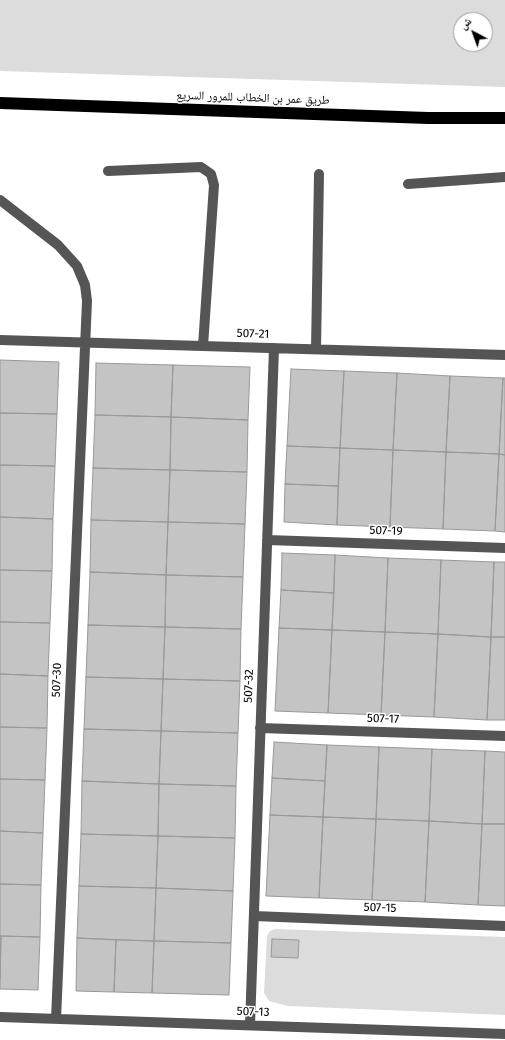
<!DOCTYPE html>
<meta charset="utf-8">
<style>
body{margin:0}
#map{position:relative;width:505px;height:1040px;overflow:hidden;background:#fff;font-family:"Fira Sans","Noto Naskh Arabic",sans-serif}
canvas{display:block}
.north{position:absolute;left:453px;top:12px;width:40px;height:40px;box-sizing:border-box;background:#fff;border:1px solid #999;border-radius:50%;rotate:319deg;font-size:11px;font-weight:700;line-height:16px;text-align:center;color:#000}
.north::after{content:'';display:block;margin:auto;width:14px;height:18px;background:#000;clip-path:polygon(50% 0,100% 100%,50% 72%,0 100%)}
</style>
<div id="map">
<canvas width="505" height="1040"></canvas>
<div class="north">ش</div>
</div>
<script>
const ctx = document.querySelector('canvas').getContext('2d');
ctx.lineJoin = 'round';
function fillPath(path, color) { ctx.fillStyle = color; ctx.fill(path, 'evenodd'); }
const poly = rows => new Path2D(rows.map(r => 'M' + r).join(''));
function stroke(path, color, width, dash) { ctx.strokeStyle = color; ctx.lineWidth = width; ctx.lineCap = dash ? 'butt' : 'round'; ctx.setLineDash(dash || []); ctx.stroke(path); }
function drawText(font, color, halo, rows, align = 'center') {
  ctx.font = font + ' "Fira Sans","Noto Naskh Arabic",sans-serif'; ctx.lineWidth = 3; ctx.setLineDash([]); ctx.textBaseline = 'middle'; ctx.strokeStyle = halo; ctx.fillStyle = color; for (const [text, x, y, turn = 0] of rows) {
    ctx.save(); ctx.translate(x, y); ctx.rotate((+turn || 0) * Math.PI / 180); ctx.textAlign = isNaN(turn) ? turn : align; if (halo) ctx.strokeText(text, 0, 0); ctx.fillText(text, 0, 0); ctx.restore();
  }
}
fillPath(poly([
 [0,0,505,0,505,87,0,71],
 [461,20,485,20,485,44,461,44],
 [275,929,505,937,505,1015,288,1006,269,1001,264,993,267,936,270,931]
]), '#dcdcdc');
const building = poly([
 [0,360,59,362,57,414,0,413,0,360],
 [96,363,173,365,171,417,95,415,96,363],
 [173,365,250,367,248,420,171,417,173,365],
 [291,369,344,371,340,448,287,446,291,369],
 [344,371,397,373,393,450,340,448,344,371],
 [397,373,450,376,446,452,393,450,397,373],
 [450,376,503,378,499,454,446,452,450,376],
 [503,378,505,378,505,455,499,454,503,378],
 [0,413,57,414,55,466,0,465,0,413],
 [95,415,171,417,170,470,93,468,95,415],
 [171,417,248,420,247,472,170,470,171,417],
 [287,446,340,448,338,486,285,484,287,446],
 [340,448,393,450,390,527,337,525,340,448],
 [393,450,446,452,443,529,390,527,393,450],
 [446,452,499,454,495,531,443,529,446,452],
 [499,454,505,455,505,532,495,531,499,454],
 [0,465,55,466,53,519,0,517,0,465],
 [93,468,170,470,168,522,91,520,93,468],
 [170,470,247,472,245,524,168,522,170,470],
 [285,484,338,486,337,525,284,522,285,484],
 [0,517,53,519,52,571,0,570,0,517],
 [91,520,168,522,166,575,90,572,91,520],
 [168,522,245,524,243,577,166,575,168,522],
 [282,553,335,555,334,593,281,590,282,553],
 [335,555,388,558,385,632,332,630,335,555],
 [388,558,441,560,438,634,385,632,388,558],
 [441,560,494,562,491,637,438,634,441,560],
 [494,562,505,562,505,637,491,637,494,562],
 [0,570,52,571,50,623,0,622,0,570],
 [90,572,166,575,165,627,88,625,90,572],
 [166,575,243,577,241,629,165,627,166,575],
 [281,590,334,593,332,630,279,628,281,590],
 [0,622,50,623,48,676,0,674,0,622],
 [88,625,165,627,163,679,86,677,88,625],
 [165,627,241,629,240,681,163,679,165,627],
 [279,628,332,630,328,713,275,711,279,628],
 [332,630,385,632,381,715,328,713,332,630],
 [385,632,438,634,434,717,381,715,385,632],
 [438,634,491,637,487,720,434,717,438,634],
 [491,637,505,637,505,720,487,720,491,637],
 [0,674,48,676,47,728,0,727,0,674],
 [86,677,163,679,161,731,84,729,86,677],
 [163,679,240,681,238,733,161,731,163,679],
 [0,727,47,728,45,780,0,779,0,727],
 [84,729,161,731,159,784,82,781,84,729],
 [161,731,238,733,236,786,159,784,161,731],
 [274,742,327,745,325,781,272,778,274,742],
 [327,745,379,747,376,819,323,817,327,745],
 [379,747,432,749,429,821,376,819,379,747],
 [432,749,485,751,482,824,429,821,432,749],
 [485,751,505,752,505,824,482,824,485,751],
 [272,778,325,781,323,817,270,815,272,778],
 [0,779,45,780,43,833,0,831,0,779],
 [82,781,159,784,158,836,81,834,82,781],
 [159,784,236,786,235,838,158,836,159,784],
 [270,815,323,817,319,898,266,896,270,815],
 [323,817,376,819,372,900,319,898,323,817],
 [376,819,429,821,425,902,372,900,376,819],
 [429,821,482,824,478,905,425,902,429,821],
 [482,824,505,824,505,906,478,905,482,824],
 [0,831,43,833,41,885,0,884,0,831],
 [81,834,158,836,156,888,79,886,81,834],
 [158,836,235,838,233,891,156,888,158,836],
 [0,884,41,885,40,937,0,936,0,884],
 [79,886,156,888,154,941,77,938,79,886],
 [156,888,233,891,231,943,154,941,156,888],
 [0,936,1,936,0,978,0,936],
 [1,936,40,937,38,990,0,989,1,936],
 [77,938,116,940,114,992,76,991,77,938],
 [272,939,299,940,298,958,271,957,272,939],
 [116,940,154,941,152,993,114,992,116,940],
 [154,941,231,943,229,995,152,993,154,941]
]);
fillPath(building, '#c4c4c4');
stroke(building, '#999', 1);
stroke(poly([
 [108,171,201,167,211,174,214,185,203,346],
 [408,184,505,177],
 [0,200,58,245,77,266,85,285,87,301,56,1019],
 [0,340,505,355],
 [316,349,319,174],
 [267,540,505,548],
 [260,728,505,736],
 [254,916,505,926],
 [0,1017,505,1034],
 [250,1025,274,348]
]), '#555', 10);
stroke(poly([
 [0,103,428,118,505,118]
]), '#000', 12);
drawText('12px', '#000', '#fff', [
 ["طريق عمر بن الخطاب للمرور السريع",253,98,2],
 ["507-21",253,334,2],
 ["507-19",386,531,2],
 ["507-30",57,680,-88],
 ["507-32",249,686,-88],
 ["507-17",383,719,2],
 ["507-15",380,908,2],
 ["507-13",253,1012,2]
]);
</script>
